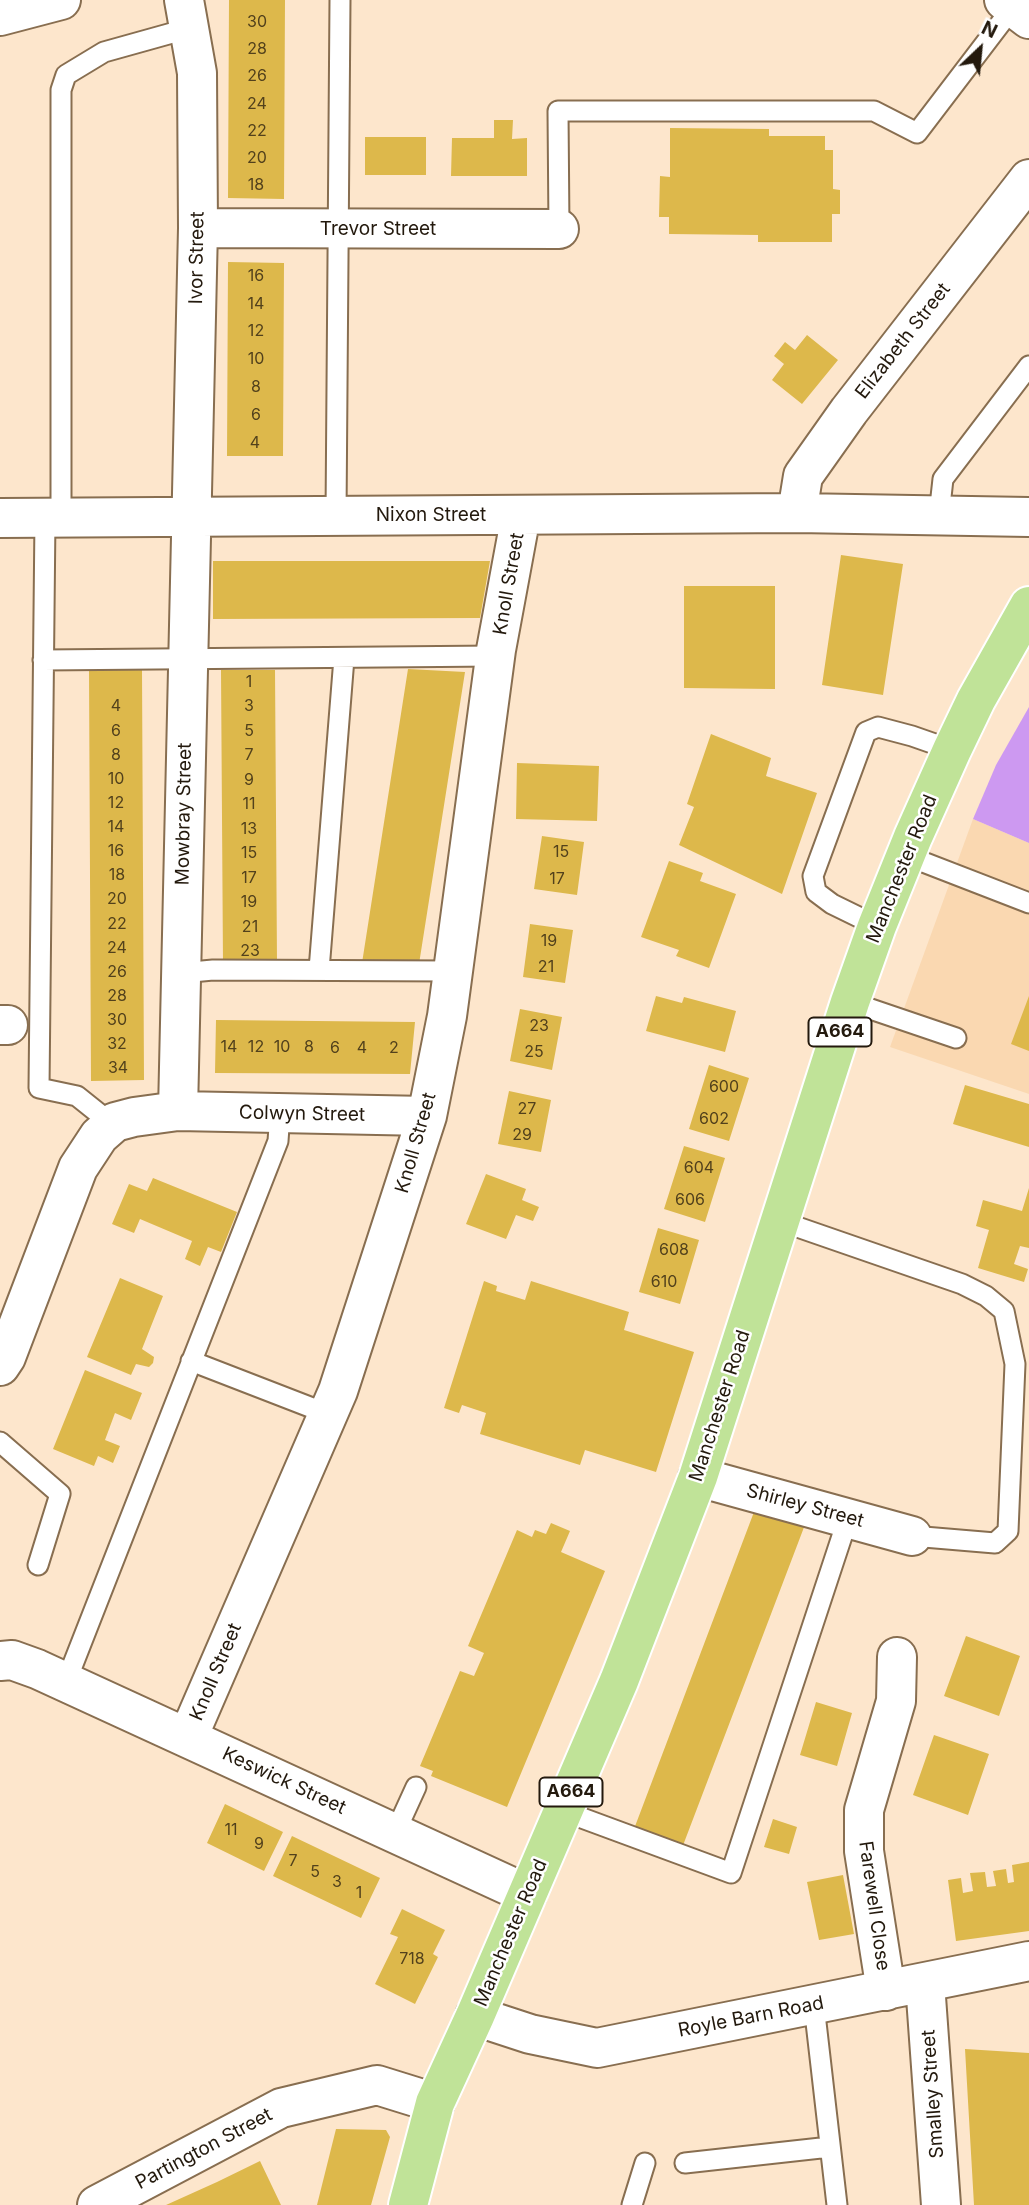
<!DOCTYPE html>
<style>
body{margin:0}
#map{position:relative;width:1029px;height:2205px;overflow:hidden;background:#fde6cc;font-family:Inter,sans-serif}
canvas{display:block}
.north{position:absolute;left:945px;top:14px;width:70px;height:70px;-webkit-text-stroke:5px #fff;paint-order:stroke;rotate:26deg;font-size:19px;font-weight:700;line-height:28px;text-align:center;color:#23190d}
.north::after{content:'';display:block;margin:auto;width:24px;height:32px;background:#23190d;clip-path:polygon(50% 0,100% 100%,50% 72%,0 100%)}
</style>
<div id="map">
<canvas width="1029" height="2205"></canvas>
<div class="north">N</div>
</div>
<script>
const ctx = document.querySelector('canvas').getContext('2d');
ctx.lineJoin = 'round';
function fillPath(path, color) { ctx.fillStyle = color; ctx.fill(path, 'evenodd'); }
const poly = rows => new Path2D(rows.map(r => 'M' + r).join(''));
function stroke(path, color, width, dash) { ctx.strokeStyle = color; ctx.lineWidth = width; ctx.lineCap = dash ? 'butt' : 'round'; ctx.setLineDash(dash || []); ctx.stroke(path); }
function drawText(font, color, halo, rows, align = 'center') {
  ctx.font = font + ' Inter,sans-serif'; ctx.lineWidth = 5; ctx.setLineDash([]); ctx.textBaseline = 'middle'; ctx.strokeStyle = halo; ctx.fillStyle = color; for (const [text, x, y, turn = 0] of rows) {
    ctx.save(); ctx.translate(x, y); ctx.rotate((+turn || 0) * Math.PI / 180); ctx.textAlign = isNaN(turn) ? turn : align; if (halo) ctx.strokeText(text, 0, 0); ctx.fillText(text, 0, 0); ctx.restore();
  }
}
fillPath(poly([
 [973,819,1029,843,1029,1094,890,1047]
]), '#fad8b1');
fillPath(poly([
 [1029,707,1029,843,973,819,996,765]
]), '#cd99f1');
fillPath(poly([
 [229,0,285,0,284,199,228,198],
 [494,120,513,120,512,139,527,138,527,176,451,176,452,138,494,138],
 [670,128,769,129,769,136,825,136,825,150,833,150,833,189,840,190,840,214,832,214,832,242,758,242,758,235,669,234,669,217,659,217,660,176,670,177],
 [365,137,426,137,426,175,365,175],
 [228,262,284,263,283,456,227,456],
 [807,335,838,360,802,404,772,380,784,364,774,356,785,342,795,350],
 [841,555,903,564,883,695,822,685],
 [213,561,490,561,480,618,213,619],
 [684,586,775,586,775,689,684,688],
 [408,669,465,672,419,964,362,963],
 [89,670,142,670,144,1080,91,1081],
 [221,670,275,670,277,963,223,964],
 [711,734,771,758,766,776,817,793,782,894,679,845,694,807,687,804],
 [517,763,599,766,597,821,516,819],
 [542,836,584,842,577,895,534,889],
 [669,861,703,873,700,881,736,894,709,968,676,956,679,950,641,937],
 [530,924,573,930,565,983,523,977],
 [656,996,682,1003,684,997,736,1011,725,1052,646,1031],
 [1029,996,1029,1051,1011,1044],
 [520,1009,562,1017,552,1070,510,1061],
 [216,1020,415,1022,410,1074,215,1073],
 [709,1065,749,1078,729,1141,689,1129],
 [965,1085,1029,1104,1029,1147,953,1124],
 [509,1091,551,1100,541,1152,498,1144],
 [684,1146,725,1158,705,1222,664,1209],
 [486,1174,526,1189,522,1200,539,1207,533,1221,516,1215,506,1239,466,1224],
 [153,1178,237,1212,221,1252,208,1247,200,1266,185,1259,192,1241,140,1219,134,1233,112,1224,129,1184,147,1191],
 [1029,1188,1029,1248,1020,1246,1014,1264,1028,1269,1024,1282,978,1268,989,1230,976,1226,983,1200,1022,1211],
 [658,1228,699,1240,680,1304,639,1292],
 [120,1278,163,1296,142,1349,154,1357,153,1363,149,1367,136,1364,131,1375,87,1357],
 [484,1281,497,1286,496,1291,525,1300,531,1281,629,1312,624,1330,694,1352,656,1472,585,1450,580,1465,480,1434,486,1413,462,1405,459,1413,444,1408],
 [85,1370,142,1393,131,1420,115,1413,105,1440,120,1446,113,1463,98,1456,94,1466,53,1449],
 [757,1504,806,1522,682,1848,634,1829],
 [551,1523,570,1531,561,1552,605,1571,507,1807,431,1776,433,1771,420,1766,460,1671,474,1676,484,1653,468,1646,517,1530,532,1537,535,1530,546,1534],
 [966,1636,1020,1656,999,1716,944,1696],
 [816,1702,852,1713,837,1766,800,1755],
 [934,1735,989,1754,968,1815,913,1795],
 [225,1804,283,1832,264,1871,207,1843],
 [773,1819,797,1827,789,1854,764,1847],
 [292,1836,380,1878,361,1918,273,1876],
 [1029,1862,1029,1931,956,1941,948,1880,961,1878,963,1893,973,1891,970,1873,985,1872,987,1887,996,1886,993,1871,1006,1869,1008,1883,1014,1882,1012,1865],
 [843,1875,854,1934,819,1940,807,1882],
 [402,1909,445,1930,433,1954,438,1957,415,2004,375,1984,398,1937,390,1934],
 [965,2049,1029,2053,1029,2205,974,2205],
 [336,2129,386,2130,390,2137,371,2205,317,2205],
 [260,2161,281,2205,166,2205,217,2182]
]), '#ddb84b');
const service = poly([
 [559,229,558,111,874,111,917,133,1013,7],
 [939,515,943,479,1029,366],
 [336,516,340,0],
 [45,518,39,1088,77,1096,112,1124],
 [61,518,61,90,66,75,104,52,190,28],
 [43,660,496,656],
 [905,855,1029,903],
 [877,926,832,904,816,892,813,876,866,732,878,727,912,736,952,750],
 [319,970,344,658],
 [181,973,213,970,453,971],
 [850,1002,956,1038],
 [780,1221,962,1284,986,1296,1004,1311,1015,1364,1008,1531,995,1543,912,1536],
 [191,1361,328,1414],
 [0,1442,60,1494,38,1565],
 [66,1682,278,1141,280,1113],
 [563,1811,731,1873,848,1518],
 [395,1833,416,1787],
 [814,2005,837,2205],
 [685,2163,830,2147],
 [632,2205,645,2163]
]);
const minor = poly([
 [1004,0,1029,19],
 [0,16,61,0],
 [198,228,559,229],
 [797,513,803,476,849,411,1029,179],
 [0,518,797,513,1029,517],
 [0,1025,8,1025],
 [178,1111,198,228,197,73,184,0],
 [0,1366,6,1357,78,1168,99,1136,115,1122,134,1117,178,1111,427,1116],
 [698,1477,912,1536],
 [0,1661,12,1660,37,1669,527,1894],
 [188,1737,338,1391,427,1116,447,1016,496,650,521,515],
 [925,1983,941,2205],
 [886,1991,864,1851,864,1810,896,1701,897,1657],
 [475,2016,530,2034,597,2048,1029,1961],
 [97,2205,281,2108,377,2085,435,2103]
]);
const primary = poly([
 [408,2205,435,2103,475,2016,619,1681,698,1477,850,1002,877,926,913,837,952,750,976,700,1029,606]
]);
stroke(service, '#886e50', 23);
stroke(minor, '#886e50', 42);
stroke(primary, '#fff', 42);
stroke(service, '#fff', 19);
stroke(minor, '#fff', 38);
stroke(primary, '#c0e398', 38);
drawText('16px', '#52411c', null, [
 ["30",257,22],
 ["28",257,49],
 ["26",257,76],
 ["24",257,104],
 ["22",257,131],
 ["20",257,158],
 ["18",256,185],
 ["16",256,276],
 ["14",256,304],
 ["12",256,331],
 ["10",256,359],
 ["8",256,387],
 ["6",256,415],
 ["4",255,443],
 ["1",249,682],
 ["4",116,706],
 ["3",249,706],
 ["6",116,731],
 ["5",249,731],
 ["8",116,755],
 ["7",249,755],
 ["10",116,779],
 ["9",249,780],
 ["12",116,803],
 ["11",249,804],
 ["14",116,827],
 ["13",249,829],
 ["16",116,851],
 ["15",561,852],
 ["15",249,853],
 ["18",117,875],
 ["17",249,878],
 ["17",557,879],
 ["20",117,899],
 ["19",249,902],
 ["22",117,924],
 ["21",250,927],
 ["19",549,941],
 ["24",117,948],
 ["23",250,951],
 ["21",546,967],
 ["26",117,972],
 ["28",117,996],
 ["30",117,1020],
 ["23",539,1026],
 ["32",117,1044],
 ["14",229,1047],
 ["12",256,1047],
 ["10",282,1047],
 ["8",309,1047],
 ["6",335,1048],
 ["4",362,1048],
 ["2",394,1048],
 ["25",534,1052],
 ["34",118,1068],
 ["600",724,1087],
 ["27",527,1109],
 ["602",714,1119],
 ["29",522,1135],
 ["604",699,1168],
 ["606",690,1200],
 ["608",674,1250],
 ["610",664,1282],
 ["11",231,1830],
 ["9",259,1844],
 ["7",293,1861],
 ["5",315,1872],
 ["3",337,1882],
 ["1",359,1893],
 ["718",412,1959]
]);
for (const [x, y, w] of [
 [840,1032,63],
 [571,1792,63]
]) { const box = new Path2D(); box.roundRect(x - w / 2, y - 14.5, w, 29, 5); ctx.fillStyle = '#fff'; ctx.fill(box); stroke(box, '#23190d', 2); }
drawText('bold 18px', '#23190d', null, [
 ["A664",840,1032],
 ["A664",571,1792]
]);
drawText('19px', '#23190d', '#fff', [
 ["Trevor Street",378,229],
 ["Ivor Street",197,258,-89],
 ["Elizabeth Street",903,341,-52],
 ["Nixon Street",431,515],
 ["Knoll Street",509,584,-80],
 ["Mowbray Street",184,814,-89],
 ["Manchester Road",902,869,-68],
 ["Colwyn Street",302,1114,1],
 ["Knoll Street",416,1143,-74],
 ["Manchester Road",720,1406,-72],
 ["Shirley Street",805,1506,15],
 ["Knoll Street",216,1672,-67],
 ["Keswick Street",284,1781,25],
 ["Farewell Close",874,1906,82],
 ["Manchester Road",511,1933,-67],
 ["Royle Barn Road",751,2017,-11],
 ["Smalley Street",933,2094,-94],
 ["Partington Street",204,2149,-28]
]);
</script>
